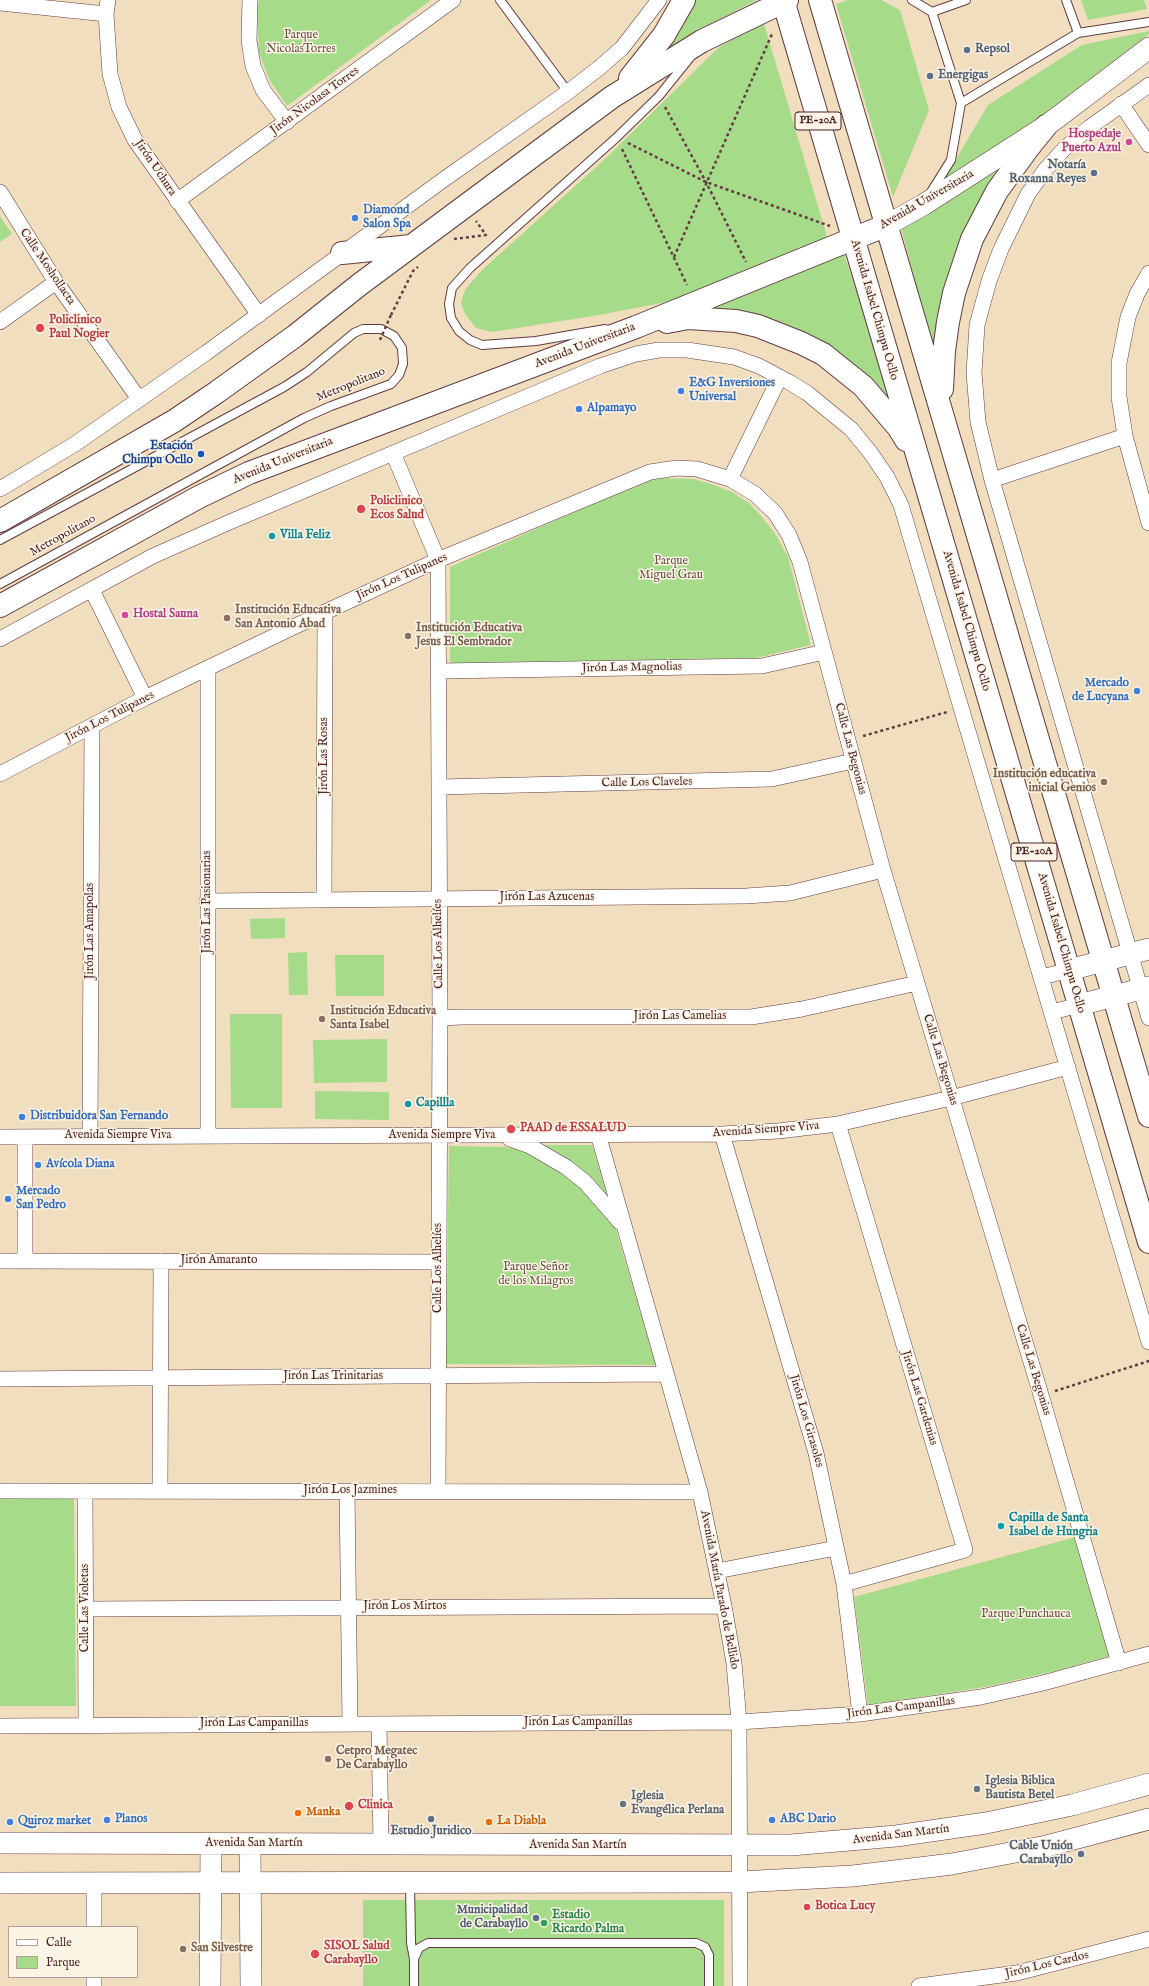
<!DOCTYPE html>
<meta charset="utf-8">
<style>
body{margin:0}
#map{position:relative;width:1149px;height:1986px;overflow:hidden;background:#f1debe;font-family:"IM FELL English",serif}
canvas{display:block}
.legend{position:absolute;left:8px;top:1926px;width:130px;height:52px;box-sizing:border-box;background:#fcf5e5;border:1px solid #b59f9b;margin:0;padding:5px 7px;list-style:none;font-size:12px;color:#4a1f2b}
.legend li{display:flex;align-items:center;gap:8px;height:20px}
.legend b{width:20px;border:1px solid #b59f9b}
</style>
<div id="map">
<canvas width="1149" height="1986"></canvas>
<ul class="legend">
<li><b style="height:5px;background:#fff"></b>Calle</li>
<li><b style="height:11px;background:#a6db8a"></b>Parque</li>
</ul>
</div>
<script>
const ctx = document.querySelector('canvas').getContext('2d');
ctx.lineJoin = 'round';
function fillPath(path, color) { ctx.fillStyle = color; ctx.fill(path, 'evenodd'); }
const poly = rows => new Path2D(rows.map(r => 'M' + r).join(''));
function stroke(path, color, width, dash) { ctx.strokeStyle = color; ctx.lineWidth = width; ctx.lineCap = dash ? 'butt' : 'round'; ctx.setLineDash(dash || []); ctx.stroke(path); }
function drawText(font, color, halo, rows, align = 'center') {
  ctx.font = font + ' "IM FELL English",serif'; ctx.lineWidth = 3; ctx.setLineDash([]); ctx.textBaseline = 'middle'; ctx.strokeStyle = halo; ctx.fillStyle = color; for (const [text, x, y, turn = 0] of rows) {
    ctx.save(); ctx.translate(x, y); ctx.rotate((+turn || 0) * Math.PI / 180); ctx.textAlign = isNaN(turn) ? turn : align; if (halo) ctx.strokeText(text, 0, 0); ctx.fillText(text, 0, 0); ctx.restore();
  }
}
fillPath(poly([
 [259,0,431,0,287,106,269,79,259,53,257,12],
 [693,0,757,0,710,24,653,57],
 [848,0,881,0,900,10,929,110,893,197,836,4],
 [1081,0,1144,0,1147,9,1088,20],
 [763,20,828,240,677,300,599,315,492,332,476,328,465,314,461,303,465,290,481,271,605,159,718,48],
 [1149,31,1149,34,1037,119,945,178,988,105,1082,45],
 [1008,160,937,367,901,227],
 [0,216,12,234,0,242],
 [844,254,899,416,877,389,702,309],
 [661,478,694,479,714,485,732,492,749,503,761,516,774,532,788,557,811,645,756,658,450,664,450,567,644,481],
 [285,918,285,938,251,939,250,919],
 [307,952,308,995,289,995,288,953],
 [384,955,384,996,336,996,335,955],
 [230,1014,282,1014,282,1108,231,1108],
 [387,1039,387,1082,314,1083,313,1040],
 [315,1091,389,1092,389,1120,315,1119],
 [541,1145,592,1145,609,1200],
 [449,1146,505,1147,521,1150,534,1155,573,1180,614,1223,656,1365,446,1364],
 [0,1495,74,1495,76,1706,0,1706],
 [1076,1537,1109,1656,1060,1670,985,1687,868,1705,854,1597],
 [363,1900,724,1900,724,1986,363,1986]
]), '#a6db8a');
const lane = poly([
 [500,0,568,92],
 [912,0,932,12,961,103,951,160,931,192],
 [1066,0,1078,33],
 [932,12,966,0],
 [961,103,1078,33,1149,22],
 [605,329,536,341,482,345,470,340,459,331,451,318,449,304,452,288,470,268,616,138,659,96,692,55],
 [0,540,284,387,307,372,354,333,363,329,381,329,394,336,402,348,403,364,399,375,391,384,331,406,304,418,0,584],
 [410,1883,411,1943,414,1959,414,1986],
 [414,1959,419,1948,428,1943,696,1943,705,1947,709,1955,709,1986]
]);
const street = poly([
 [108,0,106,14,110,74,119,107,135,140,259,315],
 [250,0,249,41,253,66,263,90,287,122],
 [0,3,106,14],
 [1149,85,1090,127,1064,149,1045,170,1028,194,1001,249,989,281,977,325,974,373,978,422,992,480,1149,1018],
 [1121,104,1149,145],
 [0,192,56,282,139,399],
 [177,201,453,0],
 [1149,273,1137,294,1128,317,1119,363,1119,397,1125,436,1149,523],
 [0,322,56,282],
 [393,453,438,560,440,1018,438,1491],
 [730,479,780,377],
 [992,480,1125,436],
 [0,489,75,444,206,353,443,180,568,92,599,68,622,48,659,0],
 [92,590,145,698],
 [0,639,153,556,232,521,600,366,636,354,659,350,687,350,734,357,759,366,789,382,807,393,851,429,870,452,887,477,901,505,1149,1342],
 [439,671,762,666,824,652],
 [0,774,145,698,325,612,438,560,650,472,677,468,697,469,730,479,755,494,775,513,789,535,800,562,883,870,1041,1395,1119,1663],
 [439,787,772,779,853,761],
 [324,899,325,612],
 [207,901,746,896,790,893,883,870],
 [1042,977,1069,970],
 [1052,1012,1079,1005],
 [440,1018,462,1017,751,1017,802,1009,917,983],
 [838,1124,965,1550,844,1584],
 [598,1134,700,1492,724,1606,734,1663,739,1722,740,1986],
 [722,1134,816,1453,844,1584,860,1714],
 [90,1136,92,726],
 [208,1136,208,668],
 [0,1137,722,1134,778,1131,838,1124,951,1098,1068,1067],
 [510,1139,530,1146,566,1167,585,1182,620,1222],
 [0,1261,439,1262],
 [25,1261,25,1137],
 [0,1379,666,1374],
 [0,1491,700,1492],
 [85,1491,86,1725],
 [160,1491,161,1261],
 [347,1491,350,1723],
 [717,1571,836,1548],
 [86,1609,724,1606],
 [379,1724,381,1845],
 [0,1726,739,1722,860,1714,981,1697,1043,1683,1149,1654],
 [94,1883,94,1927],
 [94,1977,94,1986],
 [919,1986,1017,1973,1149,1939]
]);
const secondary = poly([
 [887,225,923,205,1046,126,1149,48],
 [1069,970,1149,949],
 [1079,1005,1149,987],
 [0,1843,791,1845,896,1836,986,1823,1072,1805,1149,1784],
 [250,1844,251,1986],
 [0,1883,739,1882,853,1876,952,1864,1047,1846,1149,1819],
 [210,1986,211,1844]
]);
const primary = poly([
 [783,0,1149,1242],
 [820,0,1149,1116],
 [630,78,664,35,684,0],
 [342,253,411,246],
 [667,322,688,318,736,321,758,326,801,343,823,354,863,386,898,427,906,440],
 [942,389,944,351,948,322,954,293,972,239,997,191,1029,147,1046,126],
 [0,521,174,421,217,392,295,336,359,285,612,97,702,41,787,0],
 [0,606,199,497,249,473,636,327,887,225]
]);
stroke(lane, '#633c41', 10);
stroke(street, '#633c41', 16);
stroke(secondary, '#633c41', 22);
stroke(primary, '#633c41', 24);
stroke(poly([
 [665,107,706,182,746,262],
 [628,143,706,182,830,226],
 [622,149,687,285],
 [454,239,486,235,476,221],
 [674,257,772,34],
 [391,315,413,271,418,267],
 [863,736,947,712],
 [1055,1391,1149,1361]
]), '#633c41', 2.5, [3, 3]);
stroke(lane, '#fff', 8);
stroke(street, '#fff', 15);
stroke(secondary, '#fff', 21);
stroke(primary, '#fff', 22);
stroke(poly([
 [380,340,391,315]
]), '#633c41', 2.5, [3, 3]);
for (const [x, y, r, color] of [
 [967,50,4,"#5c6f8a"],
 [930,76,4,"#5c6f8a"],
 [1129,142,4,"#d1479c"],
 [1094,173,4,"#5c6f8a"],
 [355,218,4,"#3f7fe0"],
 [40,328,5,"#e0444e"],
 [681,391,4,"#3f7fe0"],
 [579,409,4,"#3f7fe0"],
 [201,454,4,"#1a4fb4"],
 [361,509,5,"#e0444e"],
 [272,536,4,"#0f9aa8"],
 [125,615,4,"#d1479c"],
 [227,618,4,"#8d6e63"],
 [408,636,4,"#8d6e63"],
 [1137,691,4,"#3f7fe0"],
 [1104,782,4,"#8d6e63"],
 [322,1019,4,"#8d6e63"],
 [408,1104,4,"#0f9aa8"],
 [22,1117,4,"#3f7fe0"],
 [511,1129,5,"#e0444e"],
 [38,1165,4,"#3f7fe0"],
 [8,1199,4,"#3f7fe0"],
 [1001,1526,4,"#0f9aa8"],
 [328,1759,4,"#8d6e63"],
 [977,1789,4,"#6b7280"],
 [623,1804,4,"#6b7280"],
 [349,1806,5,"#e0444e"],
 [298,1813,4,"#e8710a"],
 [431,1819,4,"#5c6f8a"],
 [107,1820,4,"#3f7fe0"],
 [772,1820,4,"#3f7fe0"],
 [10,1822,4,"#3f7fe0"],
 [489,1822,4,"#e8710a"],
 [1081,1854,4,"#5c6f8a"],
 [807,1907,4,"#e0444e"],
 [536,1918,4,"#5c6f8a"],
 [544,1923,4,"#2e9e5b"],
 [183,1949,4,"#8d6e63"],
 [315,1954,5,"#e0444e"]
]) { const dot = new Path2D(); dot.arc(x, y, r, 0, 2 * Math.PI); ctx.fillStyle = color; ctx.fill(dot); stroke(dot, '#fcf5e5', 1.5); }
for (const [x, y, w] of [
 [818,121,46],
 [1034,852,46]
]) { const box = new Path2D(); box.roundRect(x - w / 2, y - 9, w, 18, 3); ctx.fillStyle = '#fcf5e5'; ctx.fill(box); stroke(box, '#4a1f2b', 1); }
drawText('bold 11px', '#4a1f2b', null, [
 ["PE-20A",818,121],
 ["PE-20A",1034,852]
]);
drawText('12px', '#614e43', '#fcf5e5', [
 ["Parque",301,36],
 ["NicolasTorres",301,50],
 ["Parque",671,562],
 ["Miguel Grau",671,576],
 ["Parque Señor",536,1268],
 ["de los Milagros",536,1282],
 ["Parque Punchauca",1026,1615]
]);
drawText('bold 12px', '#4e5e75', '#fcf5e5', [
 ["Repsol",975,50,"left"],
 ["Energigas",938,76,"left"],
 ["Notaría",1086,166],
 ["Roxanna Reyes",1086,180],
 ["Estudio Juridico",431,1832,"center"],
 ["Cable Unión",1073,1847],
 ["Carabayllo",1073,1861],
 ["Municipalidad",528,1911],
 ["de Carabayllo",528,1925]
], 'right');
drawText('12px', '#4a1f2b', '#fcf5e5', [
 ["Jirón Nicolasa Torres",315,101,-36],
 ["Jirón Uchura",155,168,56],
 ["Avenida Universitaria",927,200,-30],
 ["Calle Moshollacta",47,267,56],
 ["Avenida Isabel Chimpu Ocllo",874,310,74],
 ["Avenida Universitaria",585,346,-21],
 ["Metropolitano",351,385,-22],
 ["Avenida Universitaria",283,461,-22],
 ["Metropolitano",63,536,-29],
 ["Jirón Los Tulipanes",402,577,-24],
 ["Avenida Isabel Chimpu Ocllo",966,621,74],
 ["Jirón Las Magnolias",632,668,-1],
 ["Jirón Los Tulipanes",110,717,-27],
 ["Calle Las Begonias",850,749,75],
 ["Jirón Las Rosas",325,756,-90],
 ["Calle Los Claveles",647,783,-1],
 ["Jirón Las Azucenas",547,898],
 ["Jirón Las Pasionarias",208,902,-90],
 ["Jirón Las Amapolas",91,931,-90],
 ["Avenida Isabel Chimpu Ocllo",1061,943,74],
 ["Calle Los Alhelíes",439,944,-91],
 ["Jirón Las Camelias",680,1017],
 ["Calle Las Begonias",940,1060,73],
 ["Avenida Siempre Viva",766,1130,-4],
 ["Avenida Siempre Viva",118,1136],
 ["Avenida Siempre Viva",442,1136],
 ["Jirón Amaranto",219,1261],
 ["Calle Los Alhelíes",439,1268,-90],
 ["Calle Las Begonias",1033,1370,73],
 ["Jirón Las Trinitarias",333,1377],
 ["Jirón Las Gardenias",919,1398,73],
 ["Jirón Los Girasoles",806,1421,74],
 ["Jirón Los Jazmines",350,1491],
 ["Avenida María Parado de Bellido",719,1590,79],
 ["Jirón Los Mirtos",405,1607],
 ["Calle Las Violetas",86,1608,-90],
 ["Jirón Las Campanillas",901,1708,-7],
 ["Jirón Las Campanillas",578,1723],
 ["Jirón Las Campanillas",254,1724],
 ["Avenida San Martín",901,1835,-7],
 ["Avenida San Martín",254,1844],
 ["Avenida San Martín",578,1846],
 ["Jirón Los Cardos",1047,1965,-13]
]);
drawText('bold 12px', '#b23c85', '#fcf5e5', [
 ["Hospedaje",1121,135],
 ["Puerto Azul",1121,149],
 ["Hostal Sauna",133,615,"left"]
], 'right');
drawText('bold 12px', '#366cbe', '#fcf5e5', [
 ["Diamond",363,211],
 ["Salon Spa",363,225],
 ["E&G Inversiones",689,384],
 ["Universal",689,398],
 ["Alpamayo",587,409],
 ["Mercado",1129,684,"right"],
 ["de Lucyana",1129,698,"right"],
 ["Distribuidora San Fernando",30,1117],
 ["Avícola Diana",46,1165],
 ["Mercado",16,1192],
 ["San Pedro",16,1206],
 ["Planos",115,1820],
 ["ABC Dario",780,1820],
 ["Quiroz market",18,1822]
], 'left');
drawText('bold 12px', '#be3a42', '#fcf5e5', [
 ["Policlinico",49,321],
 ["Paul Nogier",49,335],
 ["Policlinico",370,502],
 ["Ecos Salud",370,516],
 ["PAAD de ESSALUD",520,1129],
 ["Clinica",358,1806],
 ["Botica Lucy",815,1907],
 ["SISOL Salud",324,1947],
 ["Carabayllo",324,1961]
], 'left');
drawText('bold 12px', '#164399', '#fcf5e5', [
 ["Estación",193,447],
 ["Chimpu Ocllo",193,461]
], 'right');
drawText('bold 12px', '#0d838f', '#fcf5e5', [
 ["Villa Feliz",280,536],
 ["Capillla",416,1104],
 ["Capilla de Santa",1009,1519],
 ["Isabel de Hungria",1009,1533]
], 'left');
drawText('bold 12px', '#785e54', '#fcf5e5', [
 ["Institución Educativa",235,611],
 ["San Antonio Abad",235,625],
 ["Institución Educativa",416,629],
 ["Jesus El Sembrador",416,643],
 ["Institución educativa",1096,775,"right"],
 ["inicial Genios",1096,789,"right"],
 ["Institución Educativa",330,1012],
 ["Santa Isabel",330,1026],
 ["Cetpro Megatec",336,1752],
 ["De Carabayllo",336,1766],
 ["San Silvestre",191,1949]
], 'left');
drawText('bold 12px', '#5b616d', '#fcf5e5', [
 ["Iglesia Biblica",985,1782],
 ["Bautista Betel",985,1796],
 ["Iglesia",631,1797],
 ["Evangélica Perlana",631,1811]
], 'left');
drawText('bold 12px', '#c56008', '#fcf5e5', [
 ["Manka",306,1813],
 ["La Diabla",497,1822]
], 'left');
drawText('bold 12px', '#27864d', '#fcf5e5', [
 ["Estadio",552,1916],
 ["Ricardo Palma",552,1930]
], 'left');
</script>
